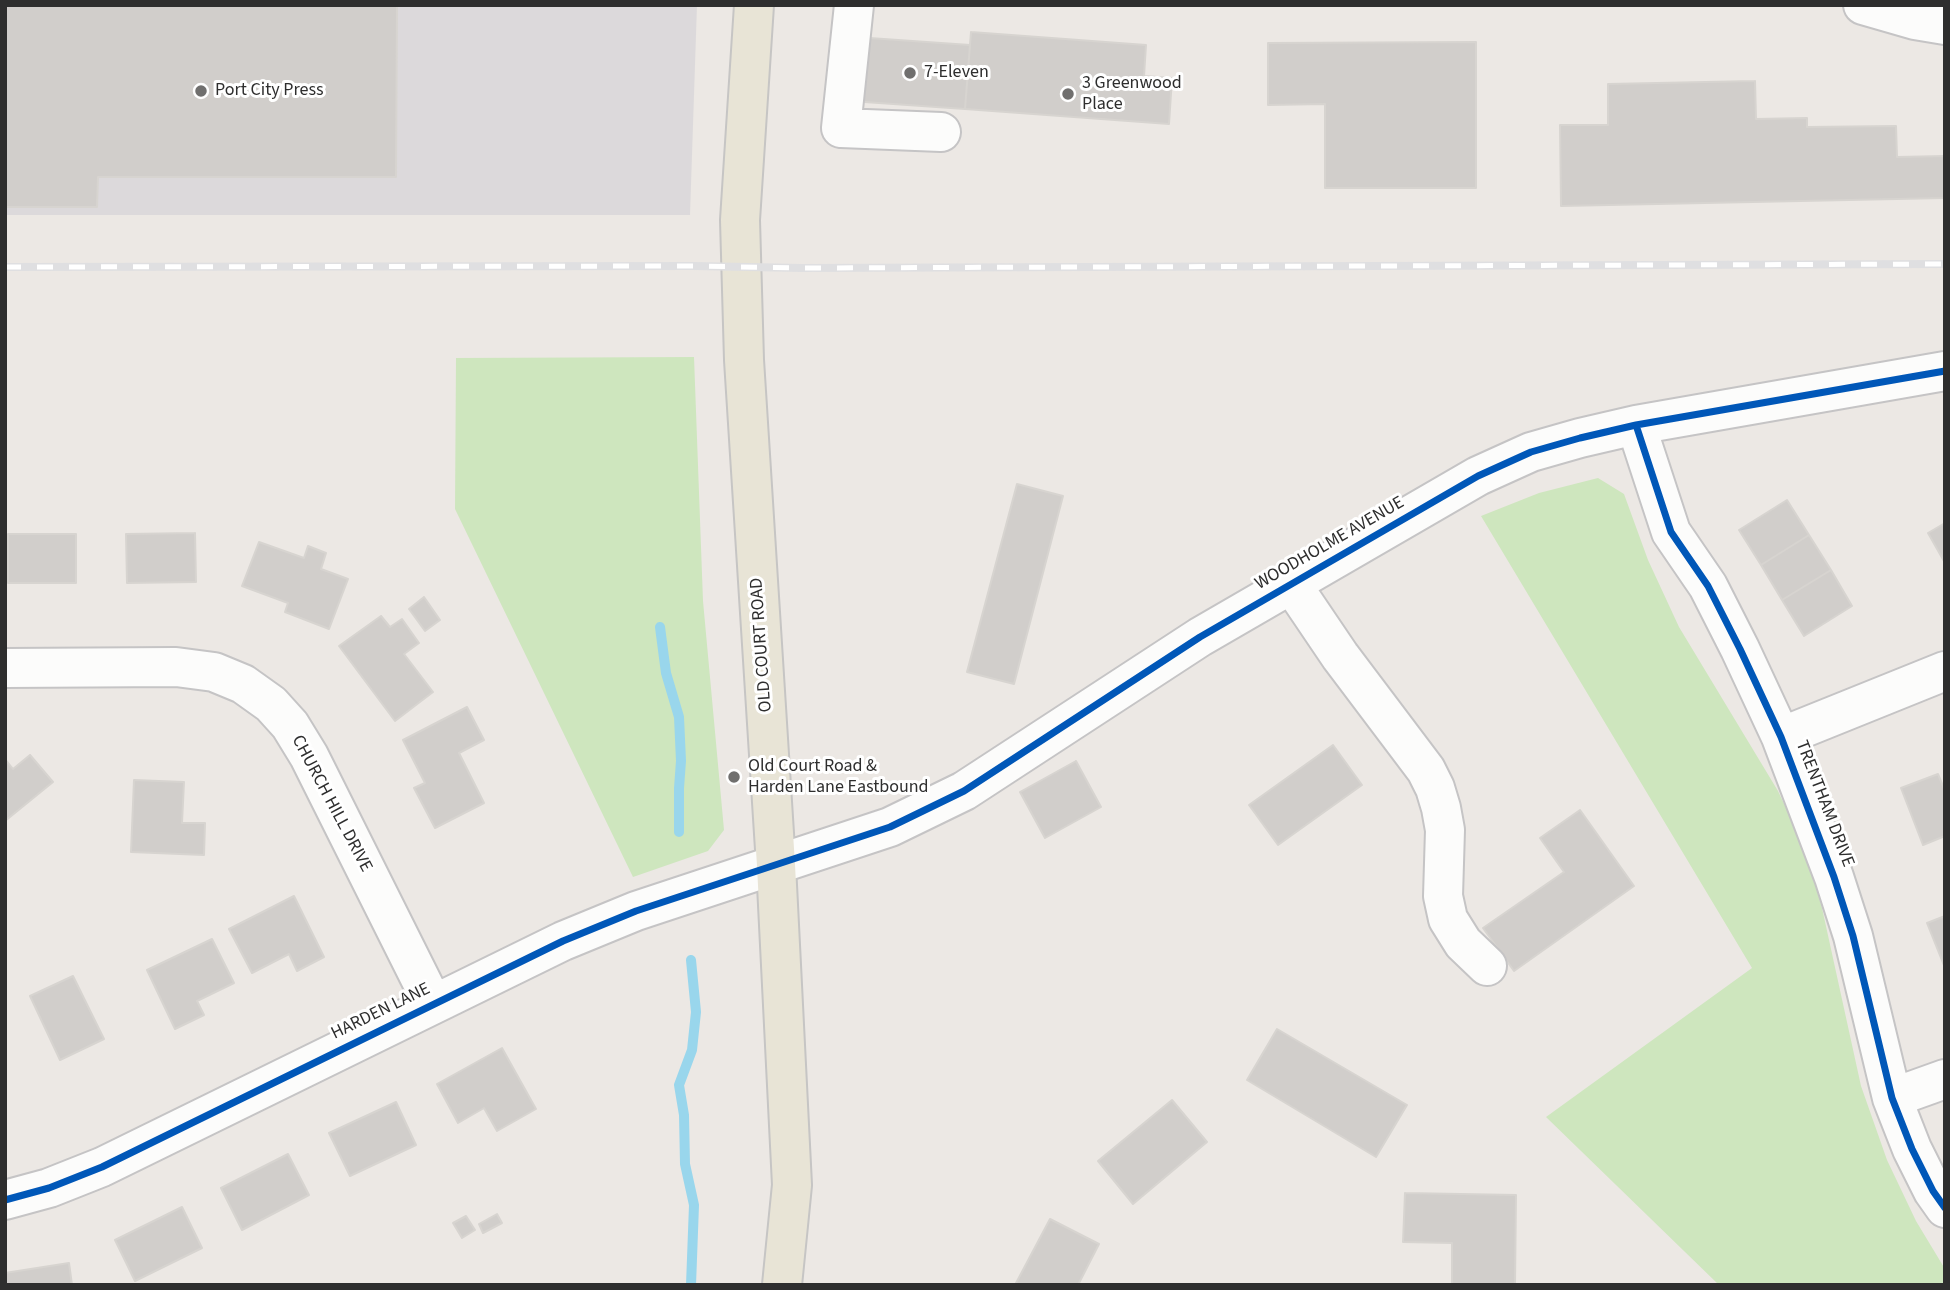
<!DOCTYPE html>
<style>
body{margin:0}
#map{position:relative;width:1950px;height:1290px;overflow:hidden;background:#ece8e4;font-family:"Source Sans 3",sans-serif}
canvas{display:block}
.frame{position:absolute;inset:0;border:7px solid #2e2e2e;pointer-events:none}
</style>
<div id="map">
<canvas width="1950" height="1290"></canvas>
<div class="frame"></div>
</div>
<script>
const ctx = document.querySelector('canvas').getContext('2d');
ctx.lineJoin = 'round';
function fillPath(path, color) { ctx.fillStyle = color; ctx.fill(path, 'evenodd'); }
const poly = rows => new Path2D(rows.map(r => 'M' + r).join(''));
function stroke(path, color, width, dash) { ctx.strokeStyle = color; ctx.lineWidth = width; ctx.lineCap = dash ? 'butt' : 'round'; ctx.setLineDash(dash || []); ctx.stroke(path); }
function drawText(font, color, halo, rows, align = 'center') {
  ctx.font = font + ' "Source Sans 3",sans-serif'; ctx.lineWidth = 6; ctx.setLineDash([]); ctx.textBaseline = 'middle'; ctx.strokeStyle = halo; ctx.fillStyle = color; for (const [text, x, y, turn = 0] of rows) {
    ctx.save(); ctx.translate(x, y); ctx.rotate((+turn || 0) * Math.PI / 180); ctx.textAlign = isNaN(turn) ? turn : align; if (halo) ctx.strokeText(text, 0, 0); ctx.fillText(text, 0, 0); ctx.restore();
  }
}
fillPath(poly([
 [5,5,697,5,690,215,5,215]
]), '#dcd9db');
fillPath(poly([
 [694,357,703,601,724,830,708,851,633,877,455,509,456,358],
 [1598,478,1624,494,1648,560,1679,627,1778,791,1805,848,1822,908,1861,1086,1887,1160,1916,1221,1945,1269,1945,1285,1719,1285,1546,1117,1752,968,1481,516,1539,493]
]), '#cee6be');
stroke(poly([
 [660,627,666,673,679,717,681,761,679,788,679,832],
 [691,960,696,1012,692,1050,679,1085,684,1115,685,1164,694,1205,691,1285]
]), '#99d6ec', 10);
const building = poly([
 [5,5,397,5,396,177,98,177,97,207,5,207,5,5],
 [971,32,1146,45,1144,76,1172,78,1169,124,965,109,971,32],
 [855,37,970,45,965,109,850,101,855,37],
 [1476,42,1476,188,1325,188,1325,104,1268,105,1268,43,1476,42],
 [1755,81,1756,119,1807,118,1807,127,1896,126,1897,157,1945,156,1945,198,1561,206,1560,125,1608,125,1608,84,1755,81],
 [1017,484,1063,496,1014,684,967,672,1017,484],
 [1787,500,1809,535,1761,565,1739,530,1787,500],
 [1945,523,1945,563,1928,533,1945,523],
 [195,533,196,582,127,583,126,534,195,533],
 [8,534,76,534,76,583,8,583,8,534],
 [1809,535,1831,570,1782,600,1761,565,1809,535],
 [259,542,304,558,308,546,326,553,321,569,348,579,329,629,285,612,288,603,242,586,259,542],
 [1831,570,1852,606,1804,636,1782,600,1831,570],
 [424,597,440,620,425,631,409,609,424,597],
 [381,616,390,627,402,619,419,643,404,654,433,692,395,721,339,646,381,616],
 [467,707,484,740,459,753,484,803,435,828,414,788,425,783,403,740,467,707],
 [1333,745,1362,785,1278,845,1249,805,1333,745],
 [30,755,53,782,5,821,5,759,13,769,30,755],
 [1076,761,1101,807,1045,838,1020,792,1076,761],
 [1938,774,1945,791,1945,836,1923,845,1901,788,1938,774],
 [134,780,184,782,182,823,205,823,204,855,131,852,134,780],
 [1580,810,1634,886,1514,971,1483,928,1564,872,1540,838,1580,810],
 [294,896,324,957,297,971,289,954,252,973,229,929,294,896],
 [1945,916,1945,968,1927,923,1945,916],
 [212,939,234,983,197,1001,204,1015,175,1029,147,970,212,939],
 [73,976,104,1039,60,1060,30,996,73,976],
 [1277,1029,1407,1105,1376,1157,1247,1080,1277,1029],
 [502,1048,536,1109,497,1131,484,1108,458,1123,437,1084,502,1048],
 [1172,1100,1207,1142,1133,1204,1098,1161,1172,1100],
 [396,1102,416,1145,350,1176,329,1133,396,1102],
 [288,1154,309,1195,242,1230,221,1188,288,1154],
 [1405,1193,1516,1195,1515,1285,1452,1285,1452,1243,1403,1242,1405,1193],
 [182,1207,202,1248,135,1281,115,1240,182,1207],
 [497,1214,502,1223,483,1233,479,1224,497,1214],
 [466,1216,475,1230,462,1238,453,1223,466,1216],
 [1050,1219,1099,1244,1078,1285,1015,1285,1050,1219],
 [69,1263,72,1285,5,1285,5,1273,69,1263]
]);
fillPath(building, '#d1cecb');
stroke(building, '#d7d4d0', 2);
const minor = poly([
 [854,5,841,128,941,132],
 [1863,5,1915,20,1945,25],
 [1636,425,1671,532,1708,586,1740,649,1781,737,1834,877,1853,936,1892,1098,1912,1149,1933,1191,1945,1208],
 [1292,585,1340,656,1426,770,1435,788,1441,808,1445,830,1443,896,1448,919,1463,943,1487,966],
 [5,668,176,667,214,672,243,684,271,704,290,725,309,756,433,1004],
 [1781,737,1945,671],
 [1892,1098,1945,1079],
 [5,1200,49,1188,102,1167,563,941,636,911,890,827,964,791,1200,637,1478,476,1531,452,1580,438,1636,425,1945,371]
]);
const major = poly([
 [754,5,740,220,744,360,776,865,792,1185,782,1285]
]);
stroke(minor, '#c5c4c5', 42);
stroke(major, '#c6c5c4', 42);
stroke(minor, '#fcfcfb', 38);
stroke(major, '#e8e4d6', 38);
const rail = poly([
 [5,267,693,266,802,268,1945,264]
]);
stroke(rail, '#dfdfe1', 8);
stroke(rail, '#fff', 5, [16]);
stroke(poly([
 [1636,425,1671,532,1708,586,1740,649,1781,737,1834,877,1853,936,1892,1098,1912,1149,1933,1191,1945,1208],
 [5,1200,49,1188,102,1167,563,941,636,911,890,827,964,791,1200,637,1478,476,1531,452,1580,438,1636,425,1945,371]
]), '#0057b8', 7);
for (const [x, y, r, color] of [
 [910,73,7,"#706f6e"],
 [201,91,7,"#706f6e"],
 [1068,94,7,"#706f6e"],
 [734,777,7,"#706f6e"]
]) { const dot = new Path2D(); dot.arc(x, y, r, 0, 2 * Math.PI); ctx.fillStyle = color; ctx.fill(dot); stroke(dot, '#fff', 2.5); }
drawText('18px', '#2e2e2e', '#fff', [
 ["7-Eleven",924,73],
 ["3 Greenwood",1082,84],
 ["Place",1082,105],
 ["Port City Press",215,91],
 ["Old Court Road &",748,767],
 ["Harden Lane Eastbound",748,788]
], 'left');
drawText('18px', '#2e2e2e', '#fff', [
 ["WOODHOLME AVENUE",1330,544,-30],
 ["OLD COURT ROAD",762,645,-94],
 ["CHURCH HILL DRIVE",331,804,62],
 ["TRENTHAM DRIVE",1824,804,69],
 ["HARDEN LANE",381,1012,-26]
]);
</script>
